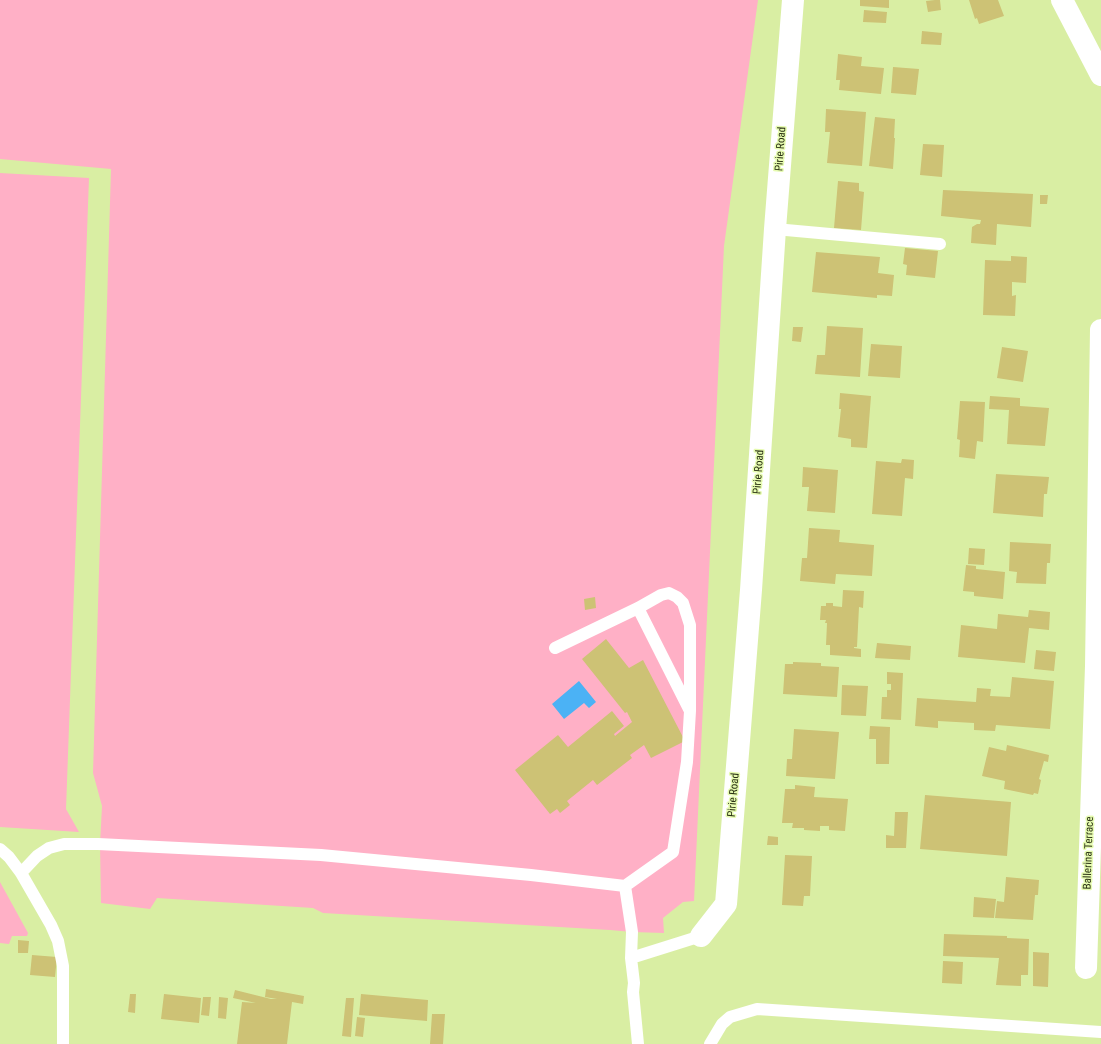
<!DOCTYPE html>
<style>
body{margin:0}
canvas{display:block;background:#d9eea3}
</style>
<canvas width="1101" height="1044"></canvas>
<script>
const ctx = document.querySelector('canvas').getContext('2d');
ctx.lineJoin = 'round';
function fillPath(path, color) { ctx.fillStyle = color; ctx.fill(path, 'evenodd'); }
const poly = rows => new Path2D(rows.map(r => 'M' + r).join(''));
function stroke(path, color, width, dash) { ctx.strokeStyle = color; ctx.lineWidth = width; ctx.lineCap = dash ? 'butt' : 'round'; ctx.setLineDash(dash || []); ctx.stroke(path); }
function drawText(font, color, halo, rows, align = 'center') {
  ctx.font = font + ' "Roboto Condensed",sans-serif'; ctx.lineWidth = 3; ctx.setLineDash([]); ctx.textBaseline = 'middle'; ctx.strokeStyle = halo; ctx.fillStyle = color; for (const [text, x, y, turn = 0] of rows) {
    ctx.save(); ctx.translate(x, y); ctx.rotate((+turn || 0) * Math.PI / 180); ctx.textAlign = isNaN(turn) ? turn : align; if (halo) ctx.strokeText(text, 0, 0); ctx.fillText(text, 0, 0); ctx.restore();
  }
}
fillPath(poly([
 [0,0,758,0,724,246,694,901,683,902,663,918,664,933,632,932,610,930,323,913,313,908,157,898,150,909,101,903,100,844,102,806,93,773,111,169,0,159],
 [0,173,89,178,66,809,79,832,0,827],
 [0,882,28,933,27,936,12,936,9,944,0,943]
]), '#ffb0c6');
fillPath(poly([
 [579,681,596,702,589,708,584,703,564,719,552,704]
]), '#4bb2f5');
fillPath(poly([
 [860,0,889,0,889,8,860,6],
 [935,0,940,0,941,10,928,12,926,1],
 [969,0,998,0,1004,16,979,24,977,18,975,19],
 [864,10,887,12,886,23,863,22],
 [922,31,942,33,941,45,921,44],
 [838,54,862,57,861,66,884,68,881,94,839,90,840,80,836,80],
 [893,67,919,69,916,95,891,93],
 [826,109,866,112,862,166,827,163,830,132,825,132],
 [875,117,895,119,894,138,895,138,893,169,869,166],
 [923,144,944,145,942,177,920,175],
 [838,181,859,183,859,191,864,192,861,230,834,228],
 [943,190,1033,194,1031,227,997,224,996,245,971,243,972,227,977,224,980,224,981,220,941,216],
 [1040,195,1048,195,1047,204,1040,204],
 [905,248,938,251,935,278,906,275,907,265,903,264],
 [816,252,880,257,878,273,894,275,892,296,877,295,877,298,812,292],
 [1011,256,1027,257,1026,283,1012,282,1012,296,1016,295,1015,316,983,315,985,260,1011,261],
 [827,326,863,328,860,377,815,374,817,355,825,355],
 [793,327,803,327,801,342,792,341],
 [871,344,902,346,900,378,868,376],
 [1002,347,1028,351,1023,382,997,378],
 [840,393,871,396,867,448,851,447,851,439,838,437,841,409,839,409],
 [990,396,1020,398,1020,406,1049,408,1045,446,1007,444,1009,410,989,409],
 [960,401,985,402,983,442,977,441,975,459,959,457,960,440,957,439],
 [902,459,914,460,913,479,905,478,902,516,872,514,876,461,901,463],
 [803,467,838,470,835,513,807,511,809,487,802,487],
 [996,474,1049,477,1047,494,1044,494,1043,517,993,513],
 [809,528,840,530,839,542,874,545,872,576,836,574,835,584,800,581,802,558,807,558],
 [1010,542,1051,544,1050,563,1047,563,1046,584,1016,583,1017,572,1009,571],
 [969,548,985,549,984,565,968,564],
 [966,565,976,566,976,569,1005,572,1003,599,974,596,974,592,963,591],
 [843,590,864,591,863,608,859,607,857,647,854,647,854,648,861,649,861,657,830,655,830,645,826,645,827,623,825,623,826,620,820,620,821,606,826,606,826,603,833,603,833,606,842,607],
 [595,597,596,608,585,610,584,599],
 [1029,610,1050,612,1049,630,1029,628,1025,663,958,657,961,625,997,629,998,614,1028,617],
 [606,639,629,668,643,660,685,741,651,758,644,745,630,755,632,758,597,785,593,780,567,801,570,805,560,813,557,809,550,814,515,770,558,735,568,747,612,711,624,726,614,734,615,736,632,722,627,712,625,713,582,659],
 [877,643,911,646,910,660,875,658],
 [1036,650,1056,652,1054,671,1034,669],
 [793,662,821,663,821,666,839,667,837,697,783,694,785,664,793,664],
 [887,672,903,673,901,720,881,719,882,697,887,697,887,690,891,690,891,684,887,684],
 [1012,677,1054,681,1050,729,996,725,995,731,974,730,974,723,938,721,938,728,915,726,917,698,976,702,977,688,991,689,990,696,1010,697],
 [842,685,868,686,866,716,841,715],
 [870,726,890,727,889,764,876,764,876,739,869,739],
 [794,729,839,732,835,779,786,776,787,759,792,759],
 [1007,745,1049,755,1048,762,1044,761,1039,779,1041,780,1038,794,1034,793,1033,795,1004,789,1005,781,982,776,989,747,1006,751],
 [795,785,815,787,814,797,848,799,845,831,829,830,829,826,820,826,820,831,804,830,804,828,792,828,793,823,782,823,785,789,795,789],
 [925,795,1011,802,1007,856,920,849],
 [895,812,908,812,906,848,886,848,886,835,894,836],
 [768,836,778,837,778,845,767,845],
 [785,855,812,856,810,896,804,896,803,906,782,905],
 [1006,877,1039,880,1038,895,1035,895,1033,920,995,918,997,901,1004,902],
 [974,897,996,899,994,918,973,917],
 [944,934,1007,936,1007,938,1029,939,1028,975,1021,975,1021,986,996,985,999,958,943,956],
 [18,940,29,941,28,953,18,953],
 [1033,952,1049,953,1048,987,1033,986],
 [32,955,57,957,55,977,30,975],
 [943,961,963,962,962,984,942,983],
 [266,989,304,996,303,1004,292,1002,287,1044,237,1044,242,1002,256,1003,233,998,235,990,271,999,277,999,265,997],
 [130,994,136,994,135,1013,128,1012],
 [164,994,201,998,199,1023,161,1019],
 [361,994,428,1000,427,1021,359,1015],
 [203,997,211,997,209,1016,201,1015],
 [219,997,228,998,226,1019,218,1018],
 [346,998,354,998,351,1037,342,1036],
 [432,1014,445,1014,443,1044,430,1044],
 [357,1017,365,1018,363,1037,355,1036]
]), '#cdc275');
stroke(poly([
 [775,229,940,244],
 [638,608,689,709],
 [555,648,638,608,661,595,669,593,677,597,683,603,690,625,690,711,687,762,673,852,625,886],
 [0,849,9,857,21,873,51,925,58,941,63,966,63,1044],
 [21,873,37,856,49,848,64,844,98,844,321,855,531,875,625,886,632,932,631,958,634,983,633,992,638,1044],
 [631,958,701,936],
 [710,1044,722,1024,730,1017,757,1009,1101,1032]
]), '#fff', 12);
stroke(poly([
 [1062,0,1101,75],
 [701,936,726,904,751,590,775,229,793,0],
 [1086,968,1096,666,1101,330]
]), '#fff', 22);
drawText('11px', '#2a3214', '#e6fbb0', [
 ["Pirie Road",781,149,-86],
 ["Pirie Road",759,472,-86],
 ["Pirie Road",734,795,-85],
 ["Ballerina Terrace",1089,853,-88]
]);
</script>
